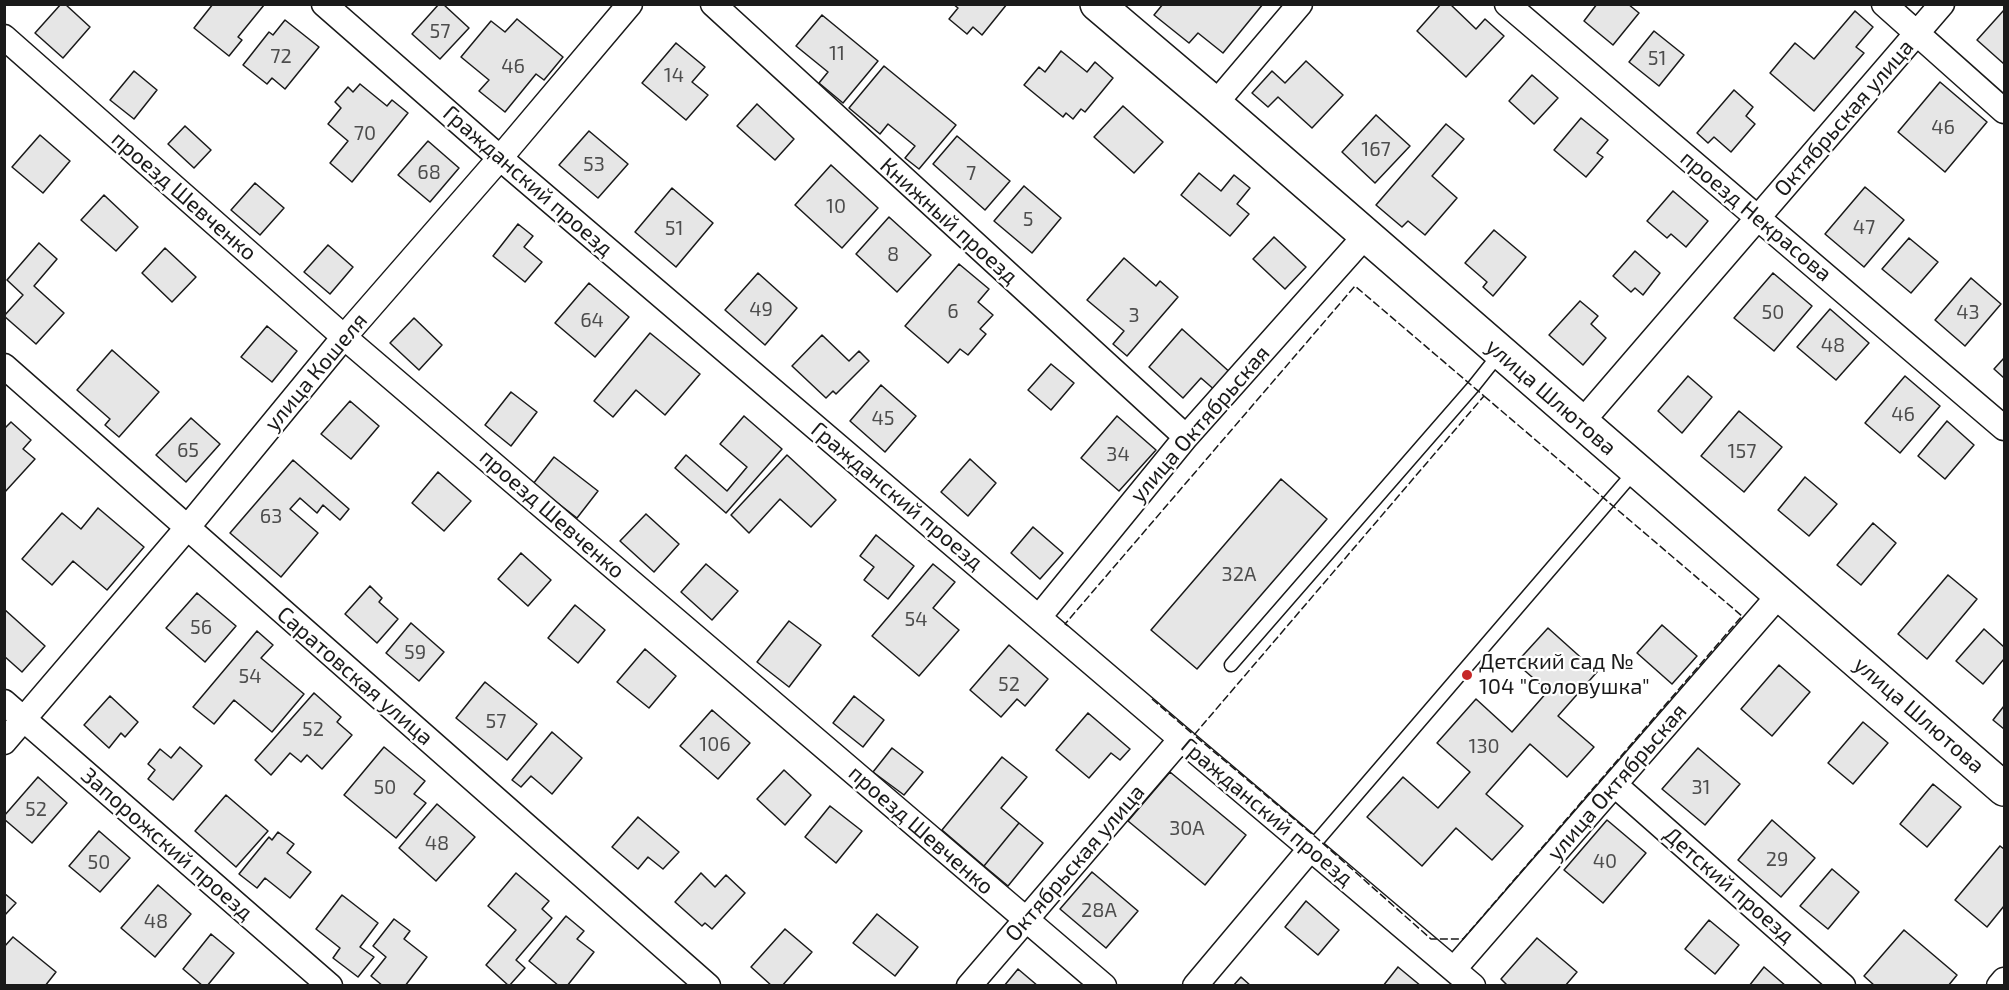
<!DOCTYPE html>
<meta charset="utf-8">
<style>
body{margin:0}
#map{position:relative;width:2009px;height:990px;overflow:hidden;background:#fff;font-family:"Exo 2",sans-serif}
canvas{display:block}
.frame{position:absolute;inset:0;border:6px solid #1a1a1a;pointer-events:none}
</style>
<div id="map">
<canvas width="2009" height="990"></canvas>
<div class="frame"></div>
</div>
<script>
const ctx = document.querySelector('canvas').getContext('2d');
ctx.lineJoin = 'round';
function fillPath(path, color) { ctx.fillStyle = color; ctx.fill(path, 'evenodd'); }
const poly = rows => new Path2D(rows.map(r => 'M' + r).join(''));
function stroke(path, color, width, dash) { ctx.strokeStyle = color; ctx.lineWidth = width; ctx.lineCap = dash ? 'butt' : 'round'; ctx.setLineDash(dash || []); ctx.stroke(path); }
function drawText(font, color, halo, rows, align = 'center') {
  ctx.font = font + ' "Exo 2",sans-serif'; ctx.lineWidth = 4.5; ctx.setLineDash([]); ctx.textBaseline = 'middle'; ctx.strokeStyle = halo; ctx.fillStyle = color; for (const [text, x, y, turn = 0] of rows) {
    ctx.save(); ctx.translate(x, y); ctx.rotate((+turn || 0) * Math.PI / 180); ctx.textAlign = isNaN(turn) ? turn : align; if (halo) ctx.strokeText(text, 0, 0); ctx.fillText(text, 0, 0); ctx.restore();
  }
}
const building = poly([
 [61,4,65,4,90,27,63,58,35,33,61,4],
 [213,4,264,5,238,37,242,40,229,56,194,28,213,4],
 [439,4,443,4,469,28,440,59,412,34,439,4],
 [953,4,1007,4,982,35,973,27,967,34,949,19,958,8,953,4],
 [1163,4,1263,4,1223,53,1198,33,1189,43,1154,15,1163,4],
 [1441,4,1450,4,1476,29,1485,19,1504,36,1466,77,1417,31,1441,4],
 [1597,4,1628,4,1639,13,1613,45,1584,21,1597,4],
 [2004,10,2004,64,1977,40,2004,10],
 [1855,11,1873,27,1856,47,1864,53,1814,111,1770,73,1795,43,1814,59,1855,11],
 [822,15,878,61,843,103,819,83,828,72,796,46,822,15],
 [517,19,563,57,544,80,536,74,505,112,479,91,489,80,461,57,491,21,505,32,517,19],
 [285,20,319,47,285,89,272,78,267,84,243,65,269,32,273,35,285,20],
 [1654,31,1684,55,1659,86,1629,62,1654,31],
 [676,43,705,67,692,82,708,95,686,120,642,83,676,43],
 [1061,51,1087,72,1095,62,1113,78,1085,112,1081,109,1073,119,1066,113,1063,117,1024,85,1039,67,1045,72,1061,51],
 [1306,61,1343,95,1312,128,1278,97,1268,107,1252,93,1272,71,1285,83,1306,61],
 [884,66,956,125,919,169,905,158,915,146,888,124,880,134,849,108,884,66],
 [134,71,157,90,134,119,110,100,134,71],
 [1532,75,1558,98,1534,124,1509,101,1532,75],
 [1940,82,1987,122,1945,172,1898,132,1940,82],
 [360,84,387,106,392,100,408,113,352,182,330,163,348,141,328,124,341,108,335,102,348,87,353,92,360,84],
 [1734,90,1753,107,1746,116,1755,124,1731,152,1714,137,1708,143,1697,133,1734,90],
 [757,104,794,139,775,160,737,126,757,104],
 [1123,106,1163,142,1134,173,1094,137,1123,106],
 [1376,115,1410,146,1375,183,1342,152,1376,115],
 [1581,118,1608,140,1597,153,1603,157,1586,177,1554,150,1581,118],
 [1446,124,1464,139,1432,176,1457,198,1425,235,1408,221,1402,227,1376,205,1446,124],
 [185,126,211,150,194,168,168,144,185,126],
 [589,131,628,164,598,198,559,165,589,131],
 [40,135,70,161,43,193,12,167,40,135],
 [957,136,1010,181,985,210,933,164,957,136],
 [428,141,459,168,430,202,398,175,428,141],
 [831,165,878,208,842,248,795,205,831,165],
 [1199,173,1221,191,1234,175,1250,188,1237,204,1249,214,1230,236,1181,195,1199,173],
 [255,183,284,208,260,235,231,210,255,183],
 [1024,186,1061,218,1032,253,994,221,1024,186],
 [1865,187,1904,220,1864,267,1825,234,1865,187],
 [672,188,713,223,676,267,635,232,672,188],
 [1673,191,1708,221,1686,247,1671,234,1667,238,1647,221,1673,191],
 [104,195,138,227,116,251,81,220,104,195],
 [889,217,931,255,897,292,856,254,889,217],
 [518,224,533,236,524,247,542,262,525,282,493,256,518,224],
 [1494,230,1526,257,1493,296,1483,287,1487,282,1465,263,1494,230],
 [1274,237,1306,267,1285,289,1253,259,1274,237],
 [1909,238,1938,262,1911,293,1882,269,1909,238],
 [39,243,57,259,34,286,64,313,36,344,4,316,23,295,7,280,39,243],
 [328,245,353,267,330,294,304,272,328,245],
 [165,248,196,277,172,302,142,273,165,248],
 [1635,251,1660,273,1643,295,1635,288,1631,292,1613,276,1635,251],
 [1124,258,1156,286,1160,281,1178,297,1127,356,1113,344,1124,331,1087,300,1124,258],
 [959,264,989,289,978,302,993,315,980,329,986,334,968,355,960,349,948,363,905,326,959,264],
 [758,273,797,308,765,345,725,310,758,273],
 [1773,273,1812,306,1774,351,1734,318,1773,273],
 [1971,278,2001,304,1965,346,1935,320,1971,278],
 [589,283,629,317,595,357,555,323,589,283],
 [1580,301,1598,316,1591,324,1606,338,1583,365,1549,335,1580,301],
 [1830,309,1869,343,1836,380,1797,347,1830,309],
 [414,318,442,345,419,370,390,343,414,318],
 [267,326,297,351,272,382,241,357,267,326],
 [1182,329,1233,375,1217,392,1201,378,1183,398,1149,367,1182,329],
 [650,333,700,374,665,415,636,390,613,417,594,401,650,333],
 [822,335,849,361,859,351,869,361,836,394,833,391,826,398,792,366,822,335],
 [112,350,159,392,119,437,105,425,110,419,77,390,112,350],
 [2004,358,2004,378,1994,369,2004,358],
 [1051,364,1074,383,1051,410,1028,390,1051,364],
 [1688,376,1712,397,1682,433,1658,411,1688,376],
 [1905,376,1940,406,1900,453,1865,423,1905,376],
 [881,385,916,416,885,452,850,421,881,385],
 [511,392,537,412,511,446,485,425,511,392],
 [350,401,379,426,351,459,321,434,350,401],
 [1739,411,1782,447,1744,492,1701,456,1739,411],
 [744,416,782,449,726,513,675,468,686,455,727,491,747,467,720,444,744,416],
 [1117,416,1156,450,1119,491,1081,458,1117,416],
 [191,418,220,444,186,482,156,455,191,418],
 [1947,421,1974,445,1945,479,1918,456,1947,421],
 [11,422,31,440,23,449,35,459,4,493,4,429,11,422],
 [787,455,836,500,811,527,780,499,749,533,731,515,787,455],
 [554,457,598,491,577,518,533,484,554,457],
 [970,459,996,483,968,516,941,492,970,459],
 [293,460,349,509,340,520,323,505,317,513,300,498,290,509,318,533,281,577,230,533,293,460],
 [438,472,471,501,444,531,412,503,438,472],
 [1805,477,1837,504,1809,536,1778,510,1805,477],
 [1281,479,1327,519,1197,669,1151,630,1281,479],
 [98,508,144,547,107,590,73,561,52,585,22,559,62,513,81,529,98,508],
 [646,514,679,544,654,572,620,541,646,514],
 [1873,523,1896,543,1861,585,1837,565,1873,523],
 [1033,527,1063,553,1040,579,1011,553,1033,527],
 [876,535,914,566,888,599,864,580,874,567,860,556,876,535],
 [521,553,551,580,528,606,498,579,521,553],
 [706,564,738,591,712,620,681,592,706,564],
 [933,564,955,582,933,608,959,630,919,676,872,636,933,564],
 [1948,575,1977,599,1927,659,1898,634,1948,575],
 [370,586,382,598,379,602,398,619,377,643,345,614,370,586],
 [197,593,236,626,205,662,166,628,197,593],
 [575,605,605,630,578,663,548,638,575,605],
 [4,609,45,646,22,672,4,656,4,609],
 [789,621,821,645,789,687,757,662,789,621],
 [411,623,444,652,419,681,386,653,411,623],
 [1662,625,1697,656,1672,684,1637,653,1662,625],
 [1548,628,1597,672,1558,716,1594,747,1567,777,1530,744,1486,794,1523,826,1492,860,1456,828,1422,866,1367,817,1403,777,1438,808,1470,772,1437,743,1476,699,1512,732,1548,691,1516,663,1548,628],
 [1984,629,2004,647,2004,659,1983,684,1956,661,1984,629],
 [257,631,273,645,261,658,304,694,272,732,234,700,214,724,193,707,257,631],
 [1009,645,1048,679,1025,706,1017,699,1001,717,970,690,1009,645],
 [645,649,676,676,649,708,617,682,645,649],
 [1779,665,1810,692,1772,736,1741,709,1779,665],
 [485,682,537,724,507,760,456,718,485,682],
 [314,693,341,717,337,722,352,735,322,769,307,755,301,762,290,753,271,775,255,760,314,693],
 [110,696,138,722,125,737,121,733,109,748,84,725,110,696],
 [854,696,884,720,863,747,833,723,854,696],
 [2004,706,2004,729,1993,720,2004,706],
 [712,710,750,743,718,779,680,746,712,710],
 [1088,713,1130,749,1120,760,1111,753,1089,778,1056,750,1088,713],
 [1863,722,1888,743,1853,784,1828,763,1863,722],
 [552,732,582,758,552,794,531,776,521,787,512,780,552,732],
 [180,747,202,766,173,800,148,779,155,770,148,764,160,749,171,758,180,747],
 [384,747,425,781,414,794,426,803,396,838,344,795,384,747],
 [892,748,923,772,904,795,873,772,892,748],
 [1698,748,1740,784,1705,825,1662,789,1698,748],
 [1002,757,1027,777,1001,808,1019,823,984,866,942,830,1002,757],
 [784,770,811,795,785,825,757,799,784,770],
 [1170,772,1246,835,1205,885,1128,821,1170,772],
 [38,777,67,803,32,843,4,819,4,816,38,777],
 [1933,784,1961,807,1927,847,1900,824,1933,784],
 [226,795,268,831,236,867,195,831,226,795],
 [437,804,475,837,436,881,399,848,437,804],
 [830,806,862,831,836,863,805,837,830,806],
 [638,817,679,852,663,869,648,857,638,869,612,847,638,817],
 [1607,820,1646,853,1603,903,1564,870,1607,820],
 [1772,820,1815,858,1781,897,1738,860,1772,820],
 [1019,823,1043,843,1008,886,984,866,1019,823],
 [99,831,130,858,100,892,69,866,99,831],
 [278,832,294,844,287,853,311,872,290,898,265,878,257,888,239,874,269,837,272,840,278,832],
 [2000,846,2004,849,2004,906,1987,927,1955,900,2000,846],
 [1832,869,1859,892,1828,929,1800,906,1832,869],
 [1092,872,1138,911,1106,948,1060,909,1092,872],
 [516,873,549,901,542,909,552,918,516,960,525,968,509,986,486,965,516,930,488,906,516,873],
 [701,873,715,887,726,875,745,893,712,929,705,923,702,926,675,902,701,873],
 [158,885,191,914,155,957,121,928,158,885],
 [4,893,16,903,4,916,4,893],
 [342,895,378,923,360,947,374,957,358,977,333,958,340,948,316,929,342,895],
 [1306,901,1339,930,1318,955,1285,927,1306,901],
 [877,914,918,947,895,976,853,943,877,914],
 [566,916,584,931,577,939,594,952,567,986,559,986,529,961,566,916],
 [394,919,410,931,404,939,427,957,405,986,383,986,371,976,386,957,373,946,394,919],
 [1709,920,1739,945,1715,974,1685,949,1709,920],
 [785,929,812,952,782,986,772,986,751,967,785,929],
 [1904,930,1957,975,1948,986,1875,986,1864,976,1904,930],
 [211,934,234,953,207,986,203,986,183,969,211,934],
 [13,937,56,972,45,986,4,986,4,947,13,937],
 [1537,938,1577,972,1565,986,1508,986,1501,979,1537,938],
 [1398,967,1421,986,1383,986,1398,967],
 [1764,967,1786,986,1749,986,1764,967],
 [1018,969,1038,986,1004,986,1018,969],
 [1241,977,1251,986,1233,986,1241,977]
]);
fillPath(building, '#e6e6e6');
stroke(building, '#1a1a1a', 1.5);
const service = poly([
 [1231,665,1473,387,1500,353],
 [1311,848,1635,471]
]);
const minor = poly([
 [324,4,500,158,1181,739,1473,986],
 [713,4,1186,437],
 [1507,4,2004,428],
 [1884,4,2004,111],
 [4,37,344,337,1104,986],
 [1215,104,1300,4],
 [4,366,708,986],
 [1581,423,1942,4],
 [1039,617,1186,437,1366,235],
 [4,702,330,986],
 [4,742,187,528,344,337,500,158,630,4],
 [1615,785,1843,986],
 [1454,969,1780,594],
 [969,986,1181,739],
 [1195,986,1311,848],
 [1999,986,2004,980]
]);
const secondary = poly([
 [1097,4,1215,104,2004,789]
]);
stroke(service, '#1a1a1a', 15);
stroke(minor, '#1a1a1a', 27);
stroke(secondary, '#1a1a1a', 36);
stroke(service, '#fff', 12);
stroke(minor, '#fff', 24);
stroke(secondary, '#fff', 33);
stroke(poly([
 [1484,396,1742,616,1463,939,1431,939,1318,839,1194,735,1484,396],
 [1068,626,1065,624,1355,286,1484,396],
 [1152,699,1194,735]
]), '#1a1a1a', 1.5, [8, 3]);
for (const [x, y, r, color] of [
 [1467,675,6,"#c62828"]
]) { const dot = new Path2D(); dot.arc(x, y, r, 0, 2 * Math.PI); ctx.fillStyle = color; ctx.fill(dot); stroke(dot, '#fff', 2); }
drawText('20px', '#4d4d4d', null, [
 ["57",440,31],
 ["11",837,53],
 ["72",281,56],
 ["51",1657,58],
 ["46",513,66],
 ["14",674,75],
 ["46",1943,127],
 ["70",365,133],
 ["167",1376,149],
 ["53",594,164],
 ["68",429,172],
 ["7",971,173],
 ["10",836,206],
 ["5",1028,219],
 ["47",1864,227],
 ["51",674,228],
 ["8",893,254],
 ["49",761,309],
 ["6",953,311],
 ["50",1773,312],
 ["43",1968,312],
 ["3",1134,315],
 ["64",592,320],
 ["48",1833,345],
 ["46",1903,414],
 ["45",883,418],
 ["65",188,450],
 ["157",1742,451],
 ["34",1118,454],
 ["63",271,516],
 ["32А",1239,574],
 ["54",916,619],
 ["56",201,627],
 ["59",415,652],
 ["54",250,676],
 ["52",1009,684],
 ["57",496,721],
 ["52",313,729],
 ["106",715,744],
 ["130",1484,746],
 ["50",385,787],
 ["31",1701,787],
 ["52",36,809],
 ["30А",1187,828],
 ["48",437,843],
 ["29",1777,859],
 ["40",1605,861],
 ["50",99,862],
 ["28А",1099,910],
 ["48",156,921]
]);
drawText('22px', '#1a1a1a', '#fff', [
 ["Октябрьская улица",1844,118,-49],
 ["Гражданский проезд",528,181,41],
 ["проезд Шевченко",184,196,41],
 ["проезд Некрасова",1756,216,40],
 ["Книжный проезд",949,221,42],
 ["улица Кошеля",316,372,-50],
 ["улица Шлютова",1551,397,41],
 ["улица Октябрьская",1200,424,-49],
 ["Гражданский проезд",897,496,40],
 ["проезд Шевченко",552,514,41],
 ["Саратовская улица",355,676,41],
 ["улица Шлютова",1919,715,41],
 ["улица Октябрьская",1617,782,-49],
 ["Гражданский проезд",1267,812,40],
 ["проезд Шевченко",921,830,41],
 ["Запорожский проезд",167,844,41],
 ["Октябрьская улица",1075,863,-49],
 ["Детский проезд",1729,885,41]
]);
drawText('22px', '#1a1a1a', '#fff', [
 ["Детский сад №",1479,662],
 ["104 \"Соловушка\"",1479,687]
], 'left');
</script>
